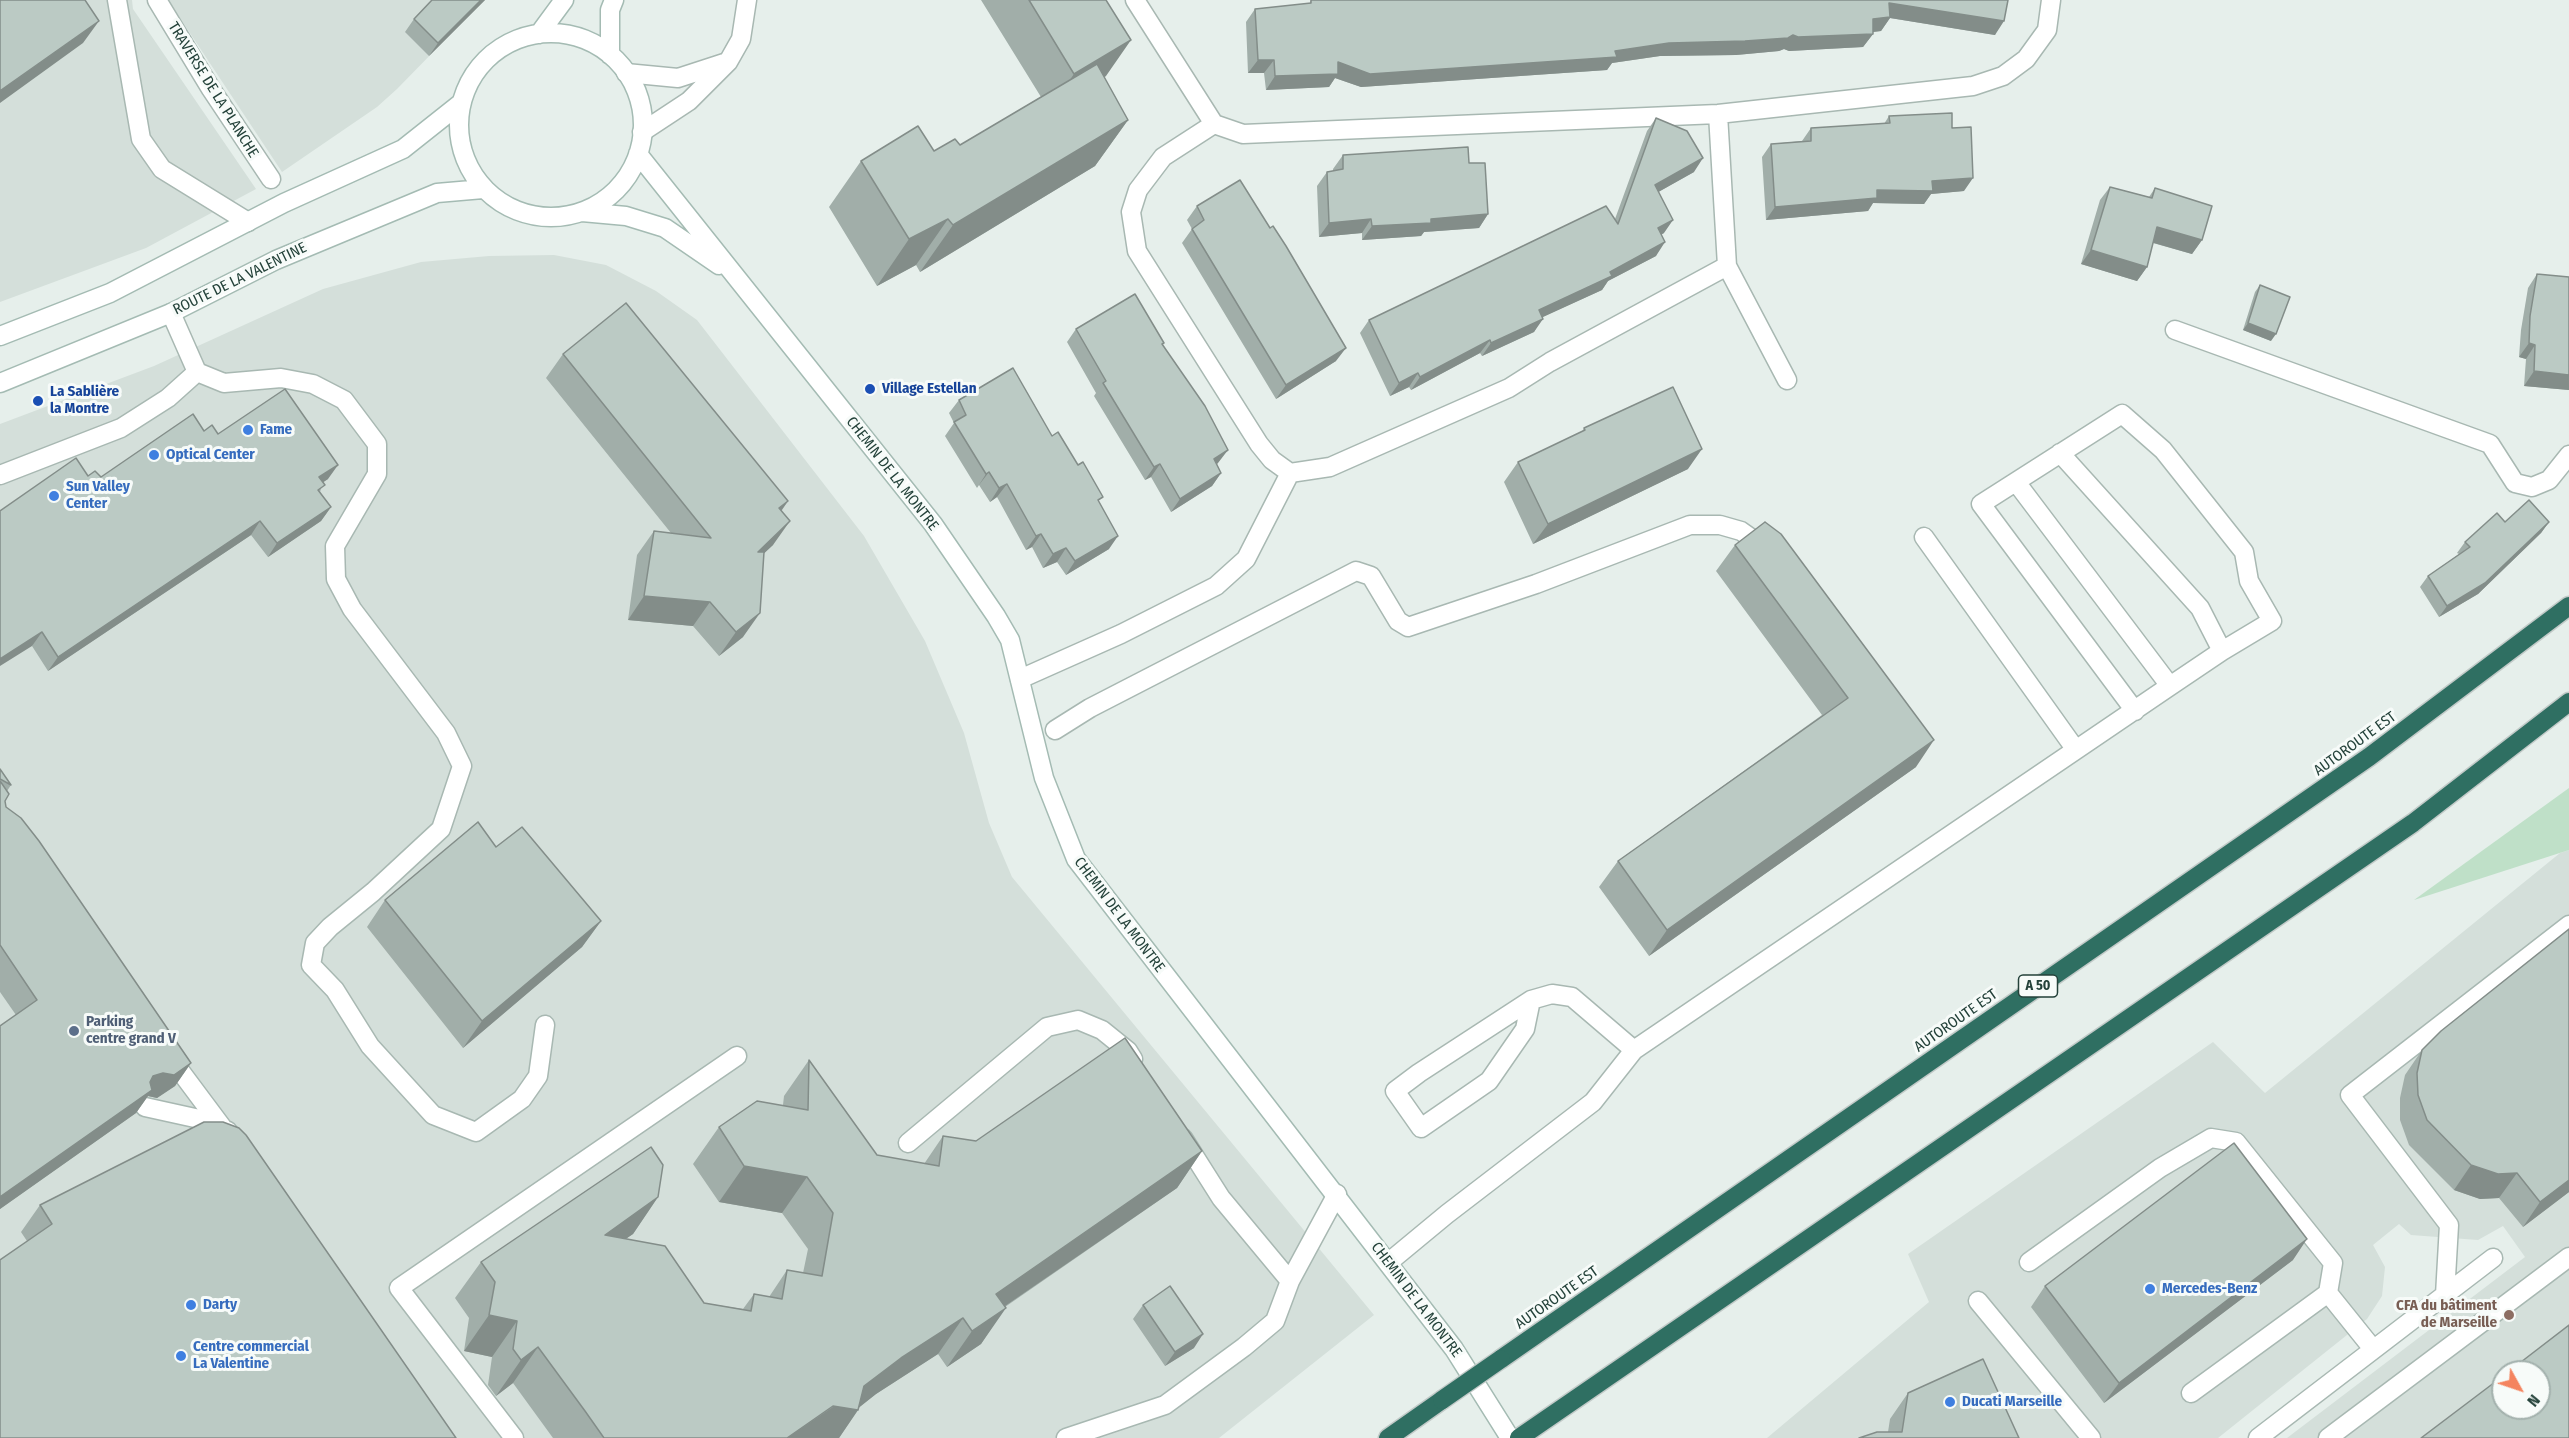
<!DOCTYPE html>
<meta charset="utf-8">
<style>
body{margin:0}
#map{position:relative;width:2569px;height:1438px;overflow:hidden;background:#e6efeb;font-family:"Fira Sans Condensed",sans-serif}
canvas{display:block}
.north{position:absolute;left:2491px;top:1360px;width:60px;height:60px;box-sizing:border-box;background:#f7fbf9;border:2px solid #a3b1ad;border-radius:50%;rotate:130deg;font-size:16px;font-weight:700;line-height:24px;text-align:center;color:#24423a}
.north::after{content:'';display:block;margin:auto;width:21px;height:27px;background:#f4845f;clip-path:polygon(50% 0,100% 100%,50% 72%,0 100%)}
</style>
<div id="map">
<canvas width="2569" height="1438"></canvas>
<div class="north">N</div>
</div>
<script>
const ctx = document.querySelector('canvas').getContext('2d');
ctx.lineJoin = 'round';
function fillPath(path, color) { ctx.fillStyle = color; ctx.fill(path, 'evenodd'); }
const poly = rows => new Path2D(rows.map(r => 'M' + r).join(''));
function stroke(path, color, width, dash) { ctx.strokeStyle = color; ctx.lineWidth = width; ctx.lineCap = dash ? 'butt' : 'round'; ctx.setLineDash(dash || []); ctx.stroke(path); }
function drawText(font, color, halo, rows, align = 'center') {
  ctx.font = font + ' "Fira Sans Condensed",sans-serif'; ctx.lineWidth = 6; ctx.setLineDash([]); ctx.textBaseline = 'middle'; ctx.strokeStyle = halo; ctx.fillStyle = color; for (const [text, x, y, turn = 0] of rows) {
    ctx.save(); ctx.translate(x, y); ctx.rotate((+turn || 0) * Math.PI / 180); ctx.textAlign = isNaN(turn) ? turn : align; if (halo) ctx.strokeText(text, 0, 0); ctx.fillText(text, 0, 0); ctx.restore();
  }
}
fillPath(poly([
 [0,0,132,0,133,9,256,189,146,248,0,302],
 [168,0,484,0,397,89,377,107,282,172],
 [554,255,606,265,656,291,697,320,864,536,925,641,964,733,989,823,1012,877,1374,1315,1219,1438,0,1438,0,424,154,366,323,289,421,262,489,256],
 [2569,850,2569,1438,2287,1438,2525,1257,2503,1226,2478,1240,2411,1235,2399,1224,2373,1245,2385,1267,2382,1296,2367,1319,2218,1438,1767,1438,1929,1302,1908,1254,2213,1042,2265,1093,2560,853],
 [2503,1372,2539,1372,2539,1408,2503,1408]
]), '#d4dfda');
fillPath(poly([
 [2569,788,2569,850,2414,900]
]), '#bfe0c8');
const lane = poly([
 [117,0,141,139,162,169,248,222],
 [1135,0,1214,124,1243,134,1718,114,1973,86,2003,76,2026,59,2047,30,2051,0],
 [1214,124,1163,157,1138,190,1131,212,1137,251,1259,444,1272,460,1290,473,1330,467,1509,388,1550,362,1727,266,1718,114],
 [1727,266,1787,380],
 [171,313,197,372,224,383,281,378,313,384,344,400,377,444,377,474,335,546,336,579,352,609,446,733,462,766,441,829,373,892,330,927,315,943,311,965,335,990,370,1046,433,1115,476,1132,522,1099,538,1076,545,1025],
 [2175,330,2490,444,2515,483,2532,487,2549,480,2569,455],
 [2060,453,2200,608,2222,651],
 [0,475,121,428,168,398,197,372],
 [2016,482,2170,686],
 [1924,537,2076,750],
 [1020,679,1121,634,1216,586,1246,559,1290,473],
 [1055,730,1090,708,1356,571,1371,576,1398,621,1408,627,1536,584,1690,525,1720,525,1741,531,1768,550],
 [1531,1000,1525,1029,1489,1081,1421,1128,1395,1091,1419,1073,1531,1000,1552,994,1572,997,1634,1050],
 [169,1056,222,1127],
 [145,1107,195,1118,228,1131],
 [1183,1138,1221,1198,1290,1281],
 [908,1143,1047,1027,1078,1020,1102,1030,1128,1051,1133,1059],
 [1389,1262,1447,1214,1593,1102,1634,1050,2170,686,2222,651,2272,621,2249,581,2244,552,2163,450,2122,414,1981,504,2135,711],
 [2029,1262,2160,1168,2211,1138,2236,1142,2333,1263,2328,1293],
 [2445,1295,2449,1225,2350,1095,2569,925],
 [1978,1301,2091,1438],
 [2191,1393,2328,1293,2373,1349],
 [514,1438,399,1288,737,1056],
 [1066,1438,1165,1405,1244,1347,1275,1321,1290,1281,1337,1194],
 [2258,1438,2493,1258],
 [2328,1438,2569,1257]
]);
const street = poly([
 [157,0,211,89,271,179],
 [626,73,678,78,724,63],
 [642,132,689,101,728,62,741,39,747,0]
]);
const secondary = poly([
 '459 125a92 92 0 1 1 184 0a92 92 0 1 1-184 0Z',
 [539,34,564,0],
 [610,55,610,10,614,0],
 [638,154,933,524,996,616,1010,640,1044,778,1076,859,1454,1349,1510,1438],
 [582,212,626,216,665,228,719,265],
 [0,336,110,293,284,203,403,149,461,103],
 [0,383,171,313,276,260,437,193,483,189]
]);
const highway = poly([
 [1501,1359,2369,757,2569,606],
 [1388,1438,1442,1400],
 [1519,1438,2413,823,2569,702]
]);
stroke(lane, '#a8b8b2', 21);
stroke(street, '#a8b8b2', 21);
stroke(secondary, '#a4bbb3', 21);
stroke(highway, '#c2cac8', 21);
stroke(lane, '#fff', 18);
stroke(street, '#fff', 18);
stroke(secondary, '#fff', 18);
stroke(highway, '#2f6f62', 18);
const highwayBridge = poly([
 [1442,1400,1501,1359]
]);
stroke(highwayBridge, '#c2cac8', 21, []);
stroke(highwayBridge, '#2f6f62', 18);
fillPath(poly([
 [432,0,485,0,429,56,405,32,414,19],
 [981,0,1106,0,1106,76,1104,77,1128,120,1095,166,920,272,916,265,877,286,829,207,861,161,934,151,960,145,1041,97],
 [1311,0,2008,0,1995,35,1890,18,1881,31,1873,32,1873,34,1863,47,1789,51,1784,49,1779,51,1736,55,1660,56,1612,63,1607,70,1361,87,1335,78,1329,87,1266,90,1264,73,1248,73,1246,22,1255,9,1309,4],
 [1889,116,1952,128,1964,191,1931,194,1924,204,1873,203,1868,211,1766,220,1762,157,1771,144,1802,141,1811,128,1884,124],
 [1656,118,1694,172,1658,192,1664,233,1661,235,1656,256,1608,281,1602,290,1542,317,1534,332,1482,356,1480,353,1411,390,1409,387,1390,396,1360,333,1369,320,1615,219,1647,131],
 [1343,155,1469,163,1488,214,1479,228,1424,232,1421,236,1362,240,1362,233,1319,237,1317,186,1327,172,1333,171,1333,169],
 [2110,187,2149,197,2155,188,2202,240,2192,254,2153,243,2147,267,2137,281,2081,264,2100,200],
 [1197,206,1336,361,1276,399,1182,243,1192,229,1187,220],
 [2537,274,2569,277,2569,390,2524,386,2526,359,2519,357,2521,330,2528,288],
 [2260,285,2271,341,2243,330,2255,292],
 [1076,329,1163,345,1218,463,1217,464,1221,473,1212,486,1171,512,1151,477,1145,480,1094,396,1096,393,1067,342],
 [563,354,788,501,782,510,773,545,764,553,743,637,719,656,693,626,628,620,637,555,654,531,671,533,546,378],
 [959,400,1052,436,1099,502,1109,549,1066,575,1057,562,1043,568,1032,547,1026,550,997,497,990,502,979,485,977,488,945,436,954,423,949,413],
 [1584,428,1688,469,1533,544,1504,482,1518,462,1582,432],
 [204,431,218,434,328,479,323,482,320,492,331,507,321,521,268,557,251,535,48,671,32,646,88,476,101,477],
 [2505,522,2549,522,2541,533,2478,594,2439,617,2420,587,2428,576,2459,554,2457,553,2465,542],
 [1735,545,1916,767,1649,956,1599,887,1618,861,1822,715,1716,571],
 [0,769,11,785,7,791,5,801,6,807,191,1063,175,1086,157,1098,148,1096,136,1113,0,1209,0,1026,16,1015,0,992],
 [496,847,601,921,582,947,463,1048,367,927,385,900],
 [2569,929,2569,1192,2523,1227,2499,1198,2480,1199,2454,1190,2409,1145,2400,1120,2400,1098,2405,1075,2422,1050],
 [809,1060,877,1155,924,1164,943,1136,976,1141,1202,1151,1177,1188,1005,1307,981,1344,947,1367,938,1354,876,1394,859,1407,858,1410,839,1438,553,1438,513,1383,496,1396,488,1385,492,1357,464,1351,469,1318,455,1298,481,1262,658,1197,633,1234,625,1239,704,1303,743,1309,754,1294,769,1297,787,1270,803,1273,808,1249,782,1213,719,1202,693,1164,719,1127,783,1105,784,1096],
 [40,1205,456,1438,27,1241,21,1232],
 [2293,1260,2104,1403,2031,1307,2045,1286],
 [1143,1305,1194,1348,1165,1366,1133,1319],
 [1908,1393,2019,1438,1888,1432,1890,1419]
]), '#a1aea9');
fillPath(poly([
 [481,0,485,0,429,56,438,43],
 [1889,3,2004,21,1995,35,1890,18,1881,31,1864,33,1873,19],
 [99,21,83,43,0,103,0,91],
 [1873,34,1863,47,1789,51,1784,49,1779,51,1736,55,1660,56,1612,63,1607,70,1361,87,1335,78,1329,87,1266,90,1275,76,1338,62,1615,51,1669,43,1793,35],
 [1131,40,1106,76,1049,110,1074,74],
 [1258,60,1274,60,1264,73,1248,73],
 [1128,120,1095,166,920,272,953,225],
 [1703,158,1694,172,1646,199,1655,185],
 [1973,178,1964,191,1931,194,1924,204,1873,203,1868,211,1766,220,1775,207,1932,181],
 [1488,214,1479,228,1424,232,1421,236,1362,240,1372,226,1431,219],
 [948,219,916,265,877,286,909,239],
 [1371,219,1362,233,1319,237,1329,223],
 [1673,220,1664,233,1649,241,1658,228],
 [2157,227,2202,240,2192,254,2147,241],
 [1665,242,1656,256,1608,281,1602,290,1530,323,1539,310],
 [2091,250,2147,267,2137,281,2081,264],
 [1543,319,1534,332,1482,356,1491,343],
 [2248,323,2276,334,2271,341,2243,330],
 [1490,340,1480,353,1411,390,1420,377],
 [2529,343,2535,345,2526,359,2519,357],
 [1346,348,1336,361,1276,399,1286,385],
 [2534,371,2569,375,2569,390,2524,386],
 [1418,373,1409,387,1390,396,1399,383],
 [1702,449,1688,469,1533,544,1548,524],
 [1228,450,1218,463,1205,472,1214,459],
 [1160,464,1151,477,1145,480,1154,467],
 [338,465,328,479,310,491,319,477],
 [989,472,979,485,977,488,986,474],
 [1221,473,1212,486,1171,512,1180,499],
 [1007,484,997,497,990,502,999,488],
 [788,501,771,525,779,508],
 [331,507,321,521,268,557,277,543],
 [260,521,251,535,48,671,58,657],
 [790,521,773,545,741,575,758,552],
 [2549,522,2541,533,2478,594,2439,617,2447,606],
 [1041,534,1032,547,1026,550,1036,536],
 [1118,536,1109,549,1066,575,1075,561],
 [1066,548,1057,562,1043,568,1053,554],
 [644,596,710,602,693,626,628,620],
 [760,613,743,637,719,656,736,632],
 [42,632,32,646,0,666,0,659],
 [1934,740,1916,767,1649,956,1667,930],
 [601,921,582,947,463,1048,482,1021],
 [191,1063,175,1086,157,1098,148,1096,136,1113,0,1209,0,1197,153,1076],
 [1202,1151,1177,1188,970,1330,996,1294],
 [2471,1165,2517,1173,2499,1198,2480,1199,2454,1190],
 [744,1166,807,1177,782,1213,719,1202],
 [2569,1180,2569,1192,2523,1227,2540,1202],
 [658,1197,633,1234,579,1271,605,1235],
 [2307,1239,2293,1260,2104,1403,2119,1383],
 [1006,1308,981,1344,947,1367,972,1331],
 [489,1315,517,1321,492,1357,464,1351],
 [963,1318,938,1354,876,1394,856,1410,858,1410,839,1438,787,1438,864,1386,901,1358],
 [1203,1334,1194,1348,1165,1366,1175,1352],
 [538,1347,513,1383,496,1396,521,1360]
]), '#838d89');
const building = poly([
 [0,0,85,0,99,21,0,91,0,0],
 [432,0,481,0,438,43,414,19,432,0],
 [1029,0,1106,0,1131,40,1074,74,1029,0],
 [1311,0,2008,0,2004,21,1889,3,1890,17,1873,19,1873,34,1798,37,1793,35,1788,38,1745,41,1669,43,1615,51,1617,57,1370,74,1338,62,1338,74,1275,76,1274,60,1258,60,1255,9,1311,3,1311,0],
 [1097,64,1128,120,953,225,948,219,909,239,861,161,918,126,934,151,955,139,960,145,1097,64],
 [1952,113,1952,128,1971,127,1973,178,1932,181,1933,191,1877,190,1877,198,1775,207,1771,144,1811,141,1811,128,1890,123,1889,116,1952,113],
 [1656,118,1687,131,1703,158,1655,185,1673,220,1658,228,1665,242,1610,272,1612,276,1539,310,1543,319,1491,343,1490,340,1420,377,1418,373,1399,383,1369,320,1606,206,1618,224,1656,118],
 [1468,147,1469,163,1485,163,1488,214,1431,219,1431,223,1372,226,1371,219,1329,223,1327,172,1343,169,1343,155,1468,147],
 [1240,180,1270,228,1273,226,1286,246,1346,348,1286,385,1192,229,1204,220,1197,206,1240,180],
 [2110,187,2152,198,2155,188,2212,206,2202,240,2157,227,2147,267,2091,250,2110,187],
 [2537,274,2569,277,2569,375,2534,371,2535,345,2529,343,2530,316,2537,274],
 [2260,285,2290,297,2276,334,2248,323,2260,285],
 [1135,294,1164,343,1162,344,1205,406,1228,450,1214,459,1221,473,1180,499,1160,464,1154,467,1103,383,1106,381,1076,329,1135,294],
 [626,303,788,501,779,508,790,521,758,552,764,552,760,613,736,632,710,602,644,596,654,531,711,538,563,354,626,303],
 [1013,368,1052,436,1058,432,1078,465,1083,462,1103,497,1098,500,1118,536,1075,561,1066,548,1053,554,1041,534,1036,536,1007,484,999,488,989,472,986,474,954,422,966,415,959,400,1013,368],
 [1673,387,1702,449,1548,524,1518,462,1585,430,1584,428,1673,387],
 [285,389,338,465,319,477,325,485,318,490,331,507,277,543,260,521,58,657,42,632,0,659,0,511,76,458,88,476,95,471,101,477,193,414,204,431,212,425,218,434,285,389],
 [2529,500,2549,522,2485,583,2447,606,2428,576,2470,547,2465,542,2497,513,2505,522,2529,500],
 [1765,522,1781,534,1934,740,1667,930,1618,861,1848,698,1735,545,1765,522],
 [0,769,11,785,0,779,0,769],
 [0,781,9,794,5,801,6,807,21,818,39,841,191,1063,174,1075,163,1073,153,1076,150,1082,152,1090,0,1197,0,1026,37,1000,0,945,0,781],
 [478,822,496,847,522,827,601,921,482,1021,385,900,478,822],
 [2569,929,2569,1180,2540,1202,2517,1173,2498,1174,2471,1165,2427,1120,2418,1095,2417,1073,2422,1050,2441,1031,2569,929],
 [1125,1038,1202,1151,996,1294,1006,1308,972,1331,963,1318,901,1358,864,1386,858,1410,833,1406,787,1438,604,1438,585,1411,538,1347,521,1360,513,1349,517,1321,489,1315,495,1282,481,1262,651,1147,663,1165,658,1197,605,1235,665,1246,704,1303,751,1311,754,1294,782,1299,787,1270,822,1276,833,1213,807,1177,744,1166,719,1127,757,1101,808,1110,809,1060,877,1155,939,1166,943,1136,976,1141,1125,1038],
 [204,1122,223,1122,239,1128,246,1135,456,1438,0,1438,0,1260,52,1224,40,1205,204,1122],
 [2234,1143,2307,1239,2119,1383,2045,1286,2234,1143],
 [1170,1286,1203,1334,1175,1352,1143,1305,1170,1286],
 [2569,1325,2569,1438,2421,1438,2503,1376,2503,1408,2539,1408,2539,1372,2508,1372,2569,1325],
 [1983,1359,2019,1438,1859,1438,1877,1432,1902,1432,1908,1393,1983,1359]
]);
fillPath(building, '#bbcac4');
stroke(building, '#838d89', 1.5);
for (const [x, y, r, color] of [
 [870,389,6,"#1a4fb4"],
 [38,401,6,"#1a4fb4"],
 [248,430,6,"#3f7fe0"],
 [154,455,6,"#3f7fe0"],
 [54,496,6,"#3f7fe0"],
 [74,1031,6,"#5c6f8a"],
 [2150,1289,6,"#3f7fe0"],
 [191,1305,6,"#3f7fe0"],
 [2509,1315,6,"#8d6e63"],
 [181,1356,6,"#3f7fe0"],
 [1950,1402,6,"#3f7fe0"]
]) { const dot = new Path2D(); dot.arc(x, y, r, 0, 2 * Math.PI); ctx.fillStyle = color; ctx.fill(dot); stroke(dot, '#f7fbf9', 2); }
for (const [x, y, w] of [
 [2038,986,39]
]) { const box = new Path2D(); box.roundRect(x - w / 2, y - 11, w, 22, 4.5); ctx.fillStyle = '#f7fbf9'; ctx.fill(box); stroke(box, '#24423a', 1.5); }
drawText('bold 14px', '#24423a', null, [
 ["A 50",2038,986]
]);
drawText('15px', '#24423a', '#f7fbf9', [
 ["TRAVERSE DE LA PLANCHE",213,90,58],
 ["ROUTE DE LA VALENTINE",240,279,-26],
 ["CHEMIN DE LA MONTRE",892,474,52],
 ["AUTOROUTE EST",2355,744,-36],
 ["CHEMIN DE LA MONTRE",1119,915,53],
 ["AUTOROUTE EST",1956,1021,-35],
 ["AUTOROUTE EST",1557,1298,-35],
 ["CHEMIN DE LA MONTRE",1416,1300,53]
]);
drawText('bold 15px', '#164399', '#f7fbf9', [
 ["Village Estellan",882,389],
 ["La Sablière",50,392],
 ["la Montre",50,409]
], 'left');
drawText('bold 15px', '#366cbe', '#f7fbf9', [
 ["Fame",260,430],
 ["Optical Center",166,455],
 ["Sun Valley",66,487],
 ["Center",66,504],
 ["Mercedes-Benz",2162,1289],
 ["Darty",203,1305],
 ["Centre commercial",193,1347],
 ["La Valentine",193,1364],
 ["Ducati Marseille",1962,1402]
], 'left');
drawText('bold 15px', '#4e5e75', '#f7fbf9', [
 ["Parking",86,1022],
 ["centre grand V",86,1039]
], 'left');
drawText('bold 15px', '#785e54', '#f7fbf9', [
 ["CFA du bâtiment",2497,1306],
 ["de Marseille",2497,1323]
], 'right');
</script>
